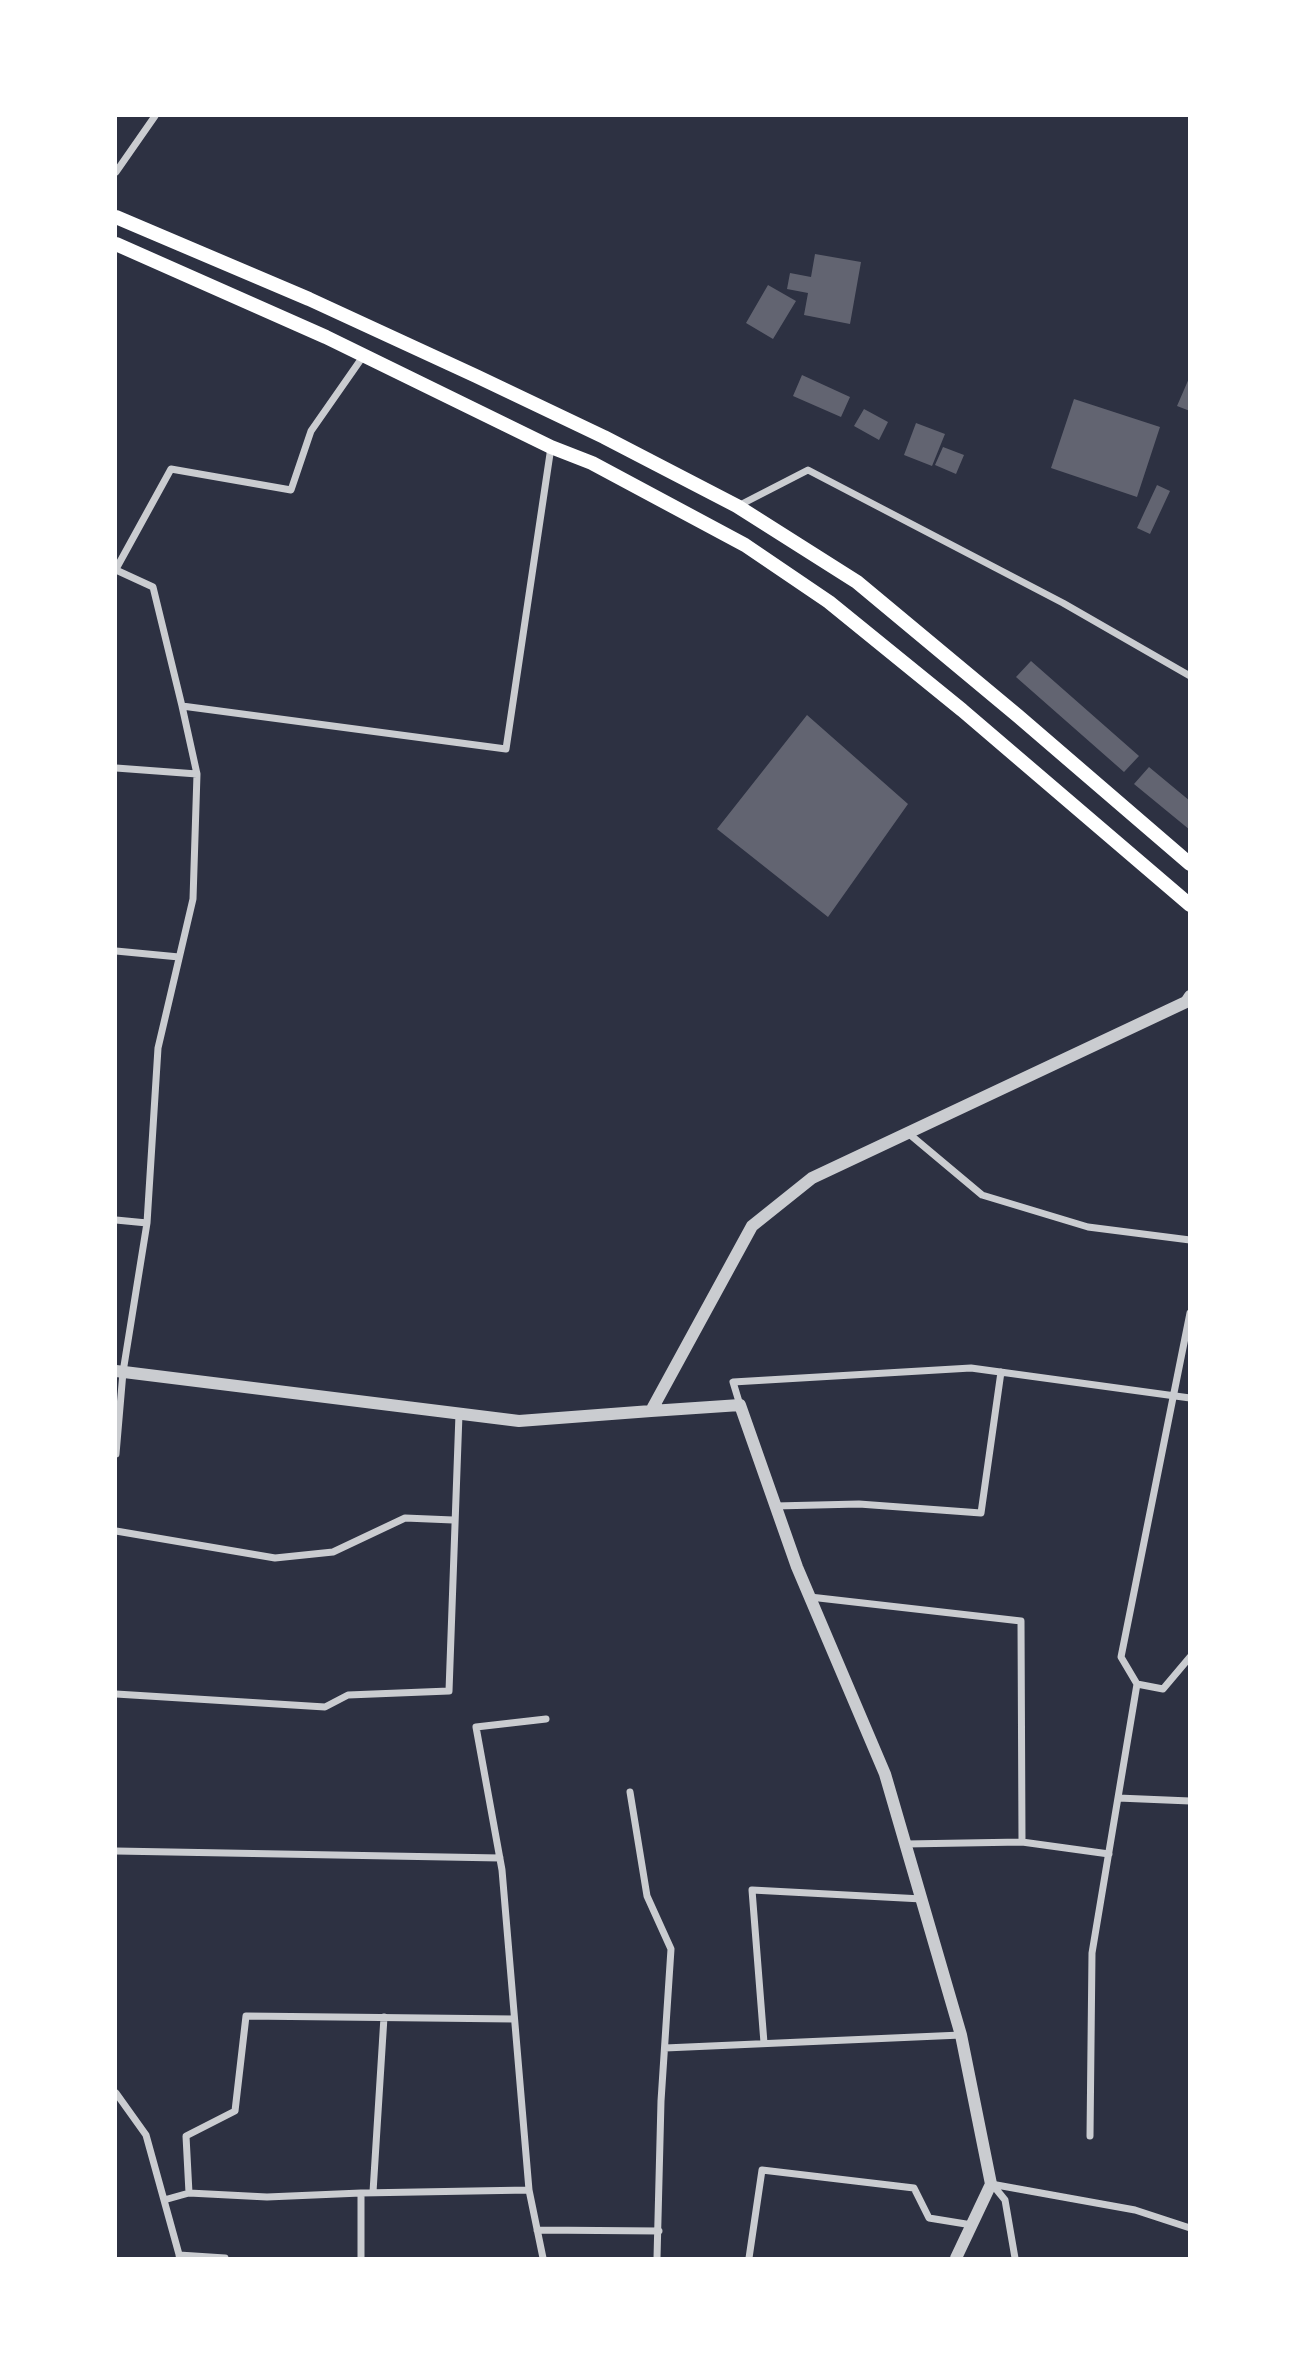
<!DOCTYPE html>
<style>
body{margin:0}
#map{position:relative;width:1305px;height:2374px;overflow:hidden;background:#2d3142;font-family:"Nunito Sans",sans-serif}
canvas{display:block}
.frame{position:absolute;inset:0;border:117px solid #fff;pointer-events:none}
</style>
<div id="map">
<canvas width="1305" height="2374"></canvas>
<div class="frame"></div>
</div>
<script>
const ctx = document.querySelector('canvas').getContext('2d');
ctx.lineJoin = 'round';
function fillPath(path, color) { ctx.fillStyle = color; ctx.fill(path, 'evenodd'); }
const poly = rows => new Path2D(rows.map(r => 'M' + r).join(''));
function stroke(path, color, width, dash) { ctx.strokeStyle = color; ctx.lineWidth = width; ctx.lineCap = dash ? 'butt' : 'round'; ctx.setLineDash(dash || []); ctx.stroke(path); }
fillPath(poly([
 [815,254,861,262,850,324,804,315,808,293,787,289,790,273,811,277],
 [768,285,796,301,773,339,746,323],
 [802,375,850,397,841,417,793,396],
 [1190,376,1190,411,1177,406],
 [1074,399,1160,427,1137,497,1051,468],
 [864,409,888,422,879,440,854,426],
 [916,423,945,434,932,466,904,455],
 [943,447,964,455,956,474,935,465],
 [1157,485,1170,491,1150,534,1137,528],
 [1031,661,1139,756,1124,772,1016,677],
 [807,715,908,804,828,917,717,829],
 [1149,767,1190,801,1190,830,1134,784]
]), '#626471');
stroke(poly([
 [116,172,155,116],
 [738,506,808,470,1063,603,1190,676],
 [116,569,171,469,291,490,311,431,364,355],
 [116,570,153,587,182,706,506,749,551,447],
 [116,768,197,774],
 [116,951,179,957],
 [908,1133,982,1195,1088,1227,1190,1240],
 [116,1220,147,1223],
 [740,1405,733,1382,971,1368,1190,1398],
 [116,1454,123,1372,147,1223,158,1048,193,899,197,774,182,706],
 [775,1506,859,1504,981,1513,1001,1372],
 [116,1531,275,1558,333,1552,405,1518,453,1520],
 [810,1597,1021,1621,1022,1842,906,1844],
 [1137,1684,1163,1689,1190,1657],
 [116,1694,325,1707,348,1695,449,1691,459,1414],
 [630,1792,647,1896,671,1949,661,2101,657,2258],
 [1118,1798,1190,1801],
 [1022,1842,1109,1854],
 [116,1851,500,1858],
 [764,2043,752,1890,922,1899],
 [665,2048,961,2035],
 [116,2093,146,2135,180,2258],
 [1090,2136,1092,1953,1137,1684,1121,1657,1190,1313],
 [991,2184,1135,2210,1190,2228],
 [992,2184,1005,2200,1015,2258],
 [529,2190,543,2258],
 [373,2192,384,2017],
 [189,2193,267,2197,361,2193],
 [164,2200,189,2193,186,2136,235,2111,246,2016,514,2019],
 [537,2230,659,2231],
 [179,2255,225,2258],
 [361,2258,361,2193,529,2190,502,1870,476,1727,546,1719],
 [749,2258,762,2170,914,2188,929,2218,972,2225]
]), '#caccd0', 7);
stroke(poly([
 [116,1371,519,1421,651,1411,752,1226,812,1178,1186,1002,1190,996],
 [651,1411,740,1405,797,1567,885,1774,961,2035,991,2184,956,2258]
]), '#caccd0', 12);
stroke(poly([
 [116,217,309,299,476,376,604,437,737,506,857,582,1018,716,1190,864],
 [116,244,326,337,551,447,592,463,745,545,829,602,962,710,1190,905]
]), '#fff', 14);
</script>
